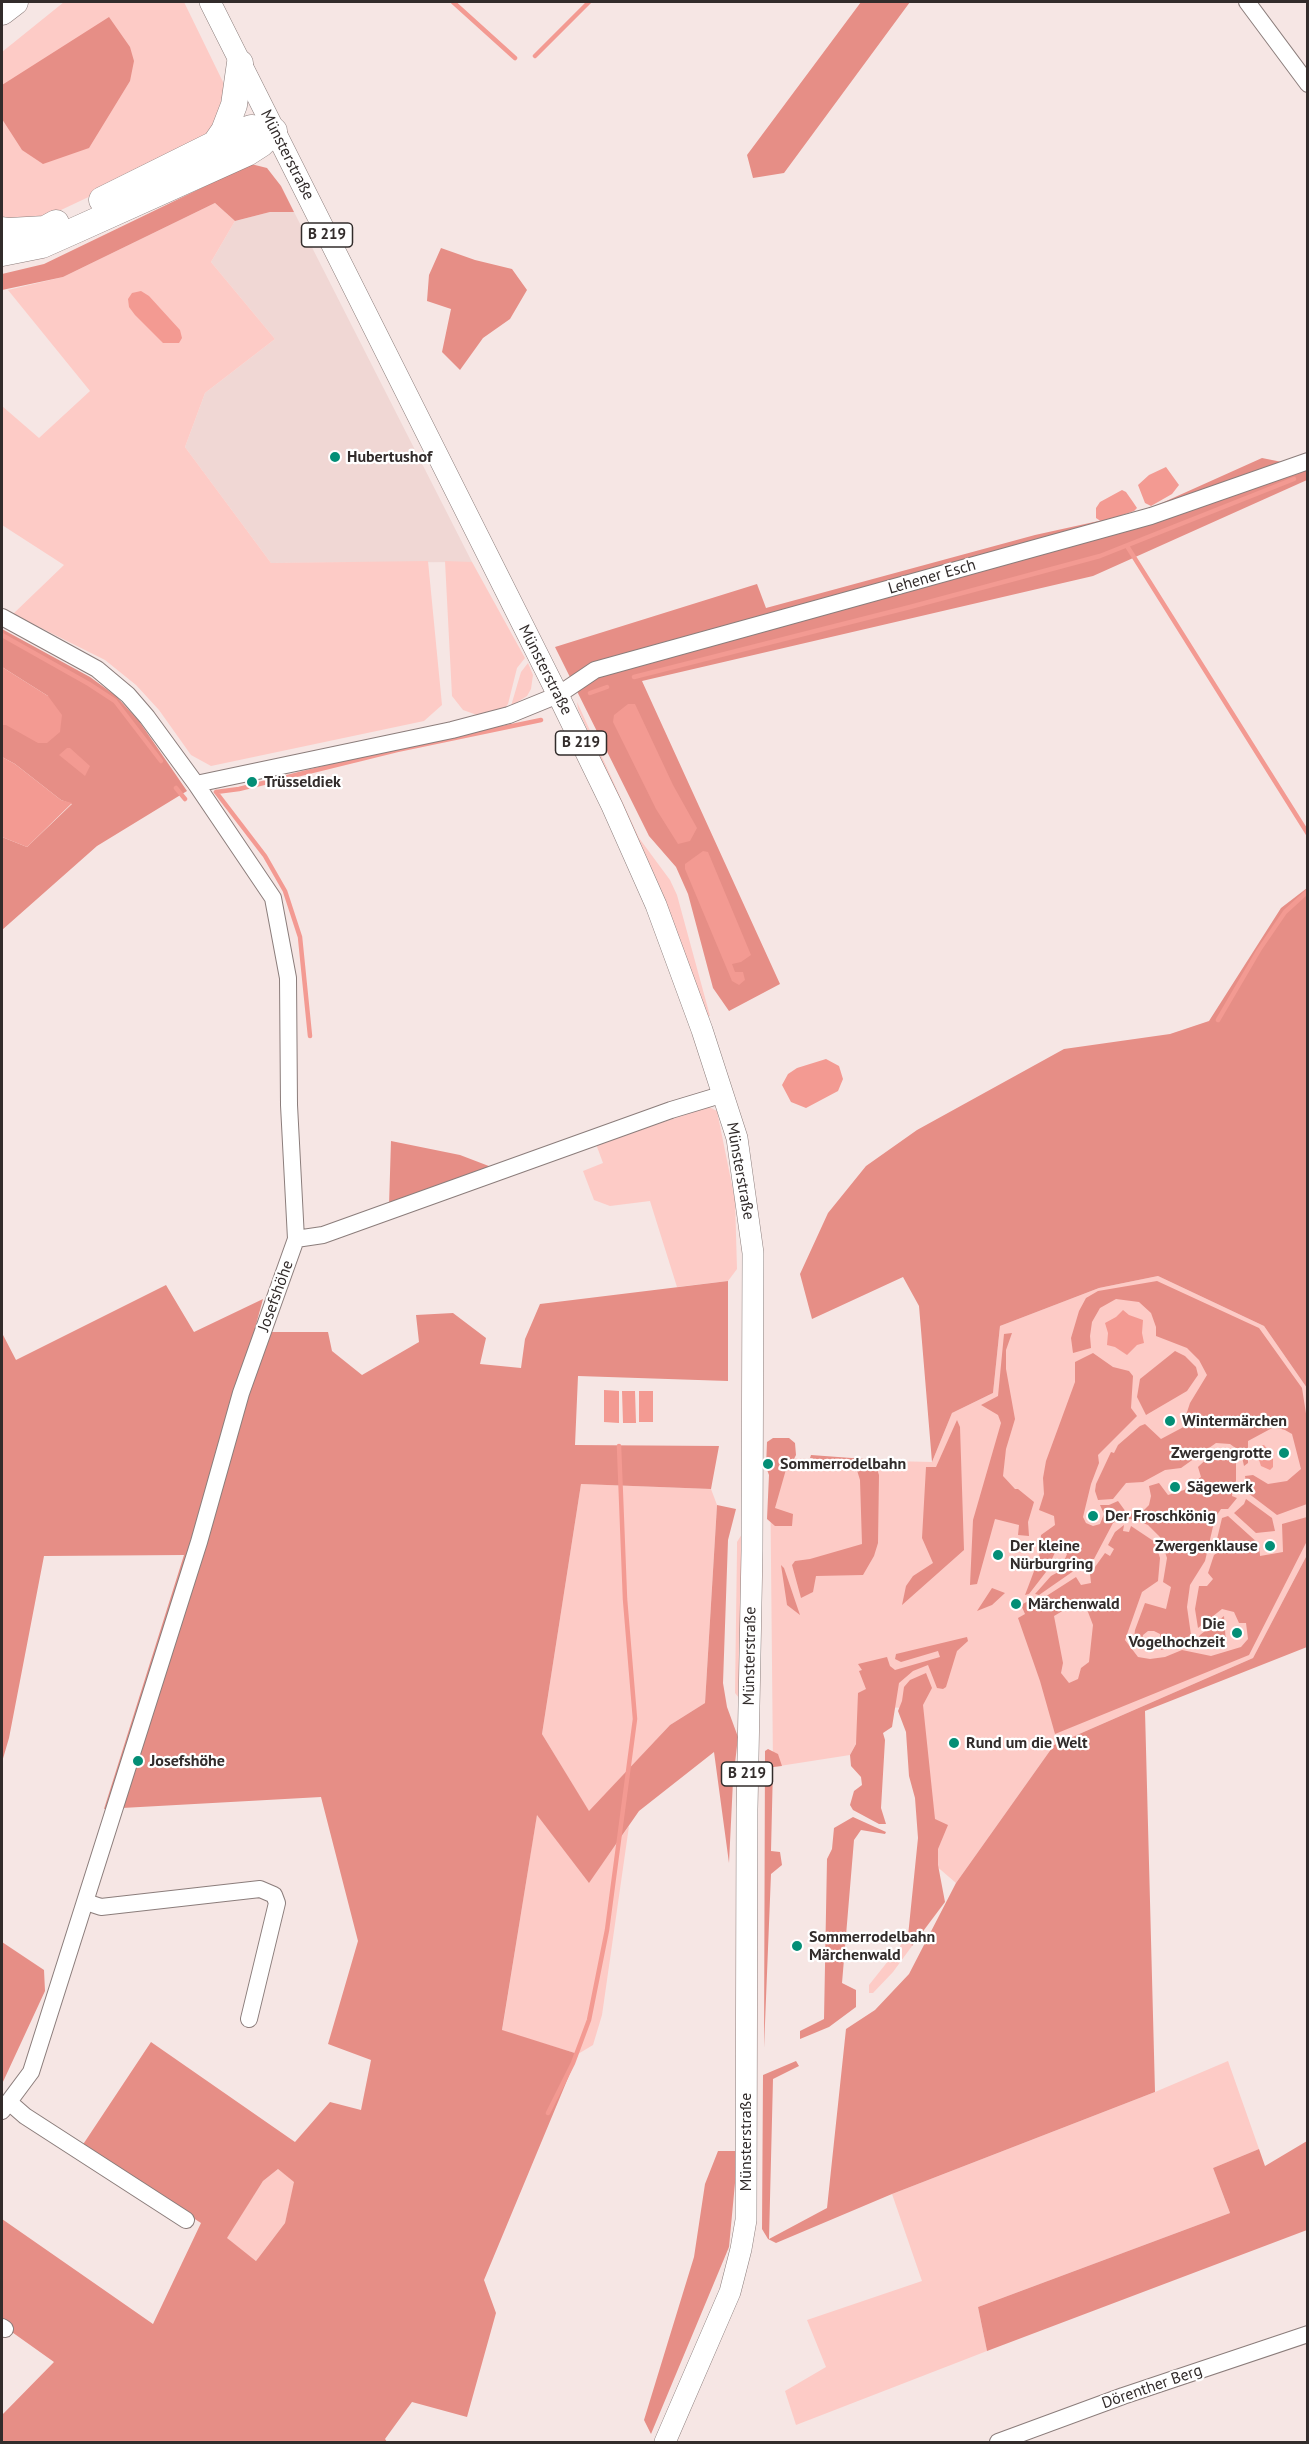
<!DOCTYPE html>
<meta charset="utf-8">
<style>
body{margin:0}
#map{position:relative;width:1309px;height:2444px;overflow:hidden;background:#f6e6e4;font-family:"PT Sans",sans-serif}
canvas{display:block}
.frame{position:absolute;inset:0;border:3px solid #322c2b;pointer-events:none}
</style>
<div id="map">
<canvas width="1309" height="2444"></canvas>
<div class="frame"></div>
</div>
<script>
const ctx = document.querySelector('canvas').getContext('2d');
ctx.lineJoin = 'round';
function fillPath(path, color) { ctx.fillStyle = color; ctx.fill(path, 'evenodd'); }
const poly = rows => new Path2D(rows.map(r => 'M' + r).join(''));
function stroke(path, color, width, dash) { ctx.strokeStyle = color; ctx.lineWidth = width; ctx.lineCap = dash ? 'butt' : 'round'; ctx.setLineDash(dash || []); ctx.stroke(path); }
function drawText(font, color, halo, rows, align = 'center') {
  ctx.font = font + ' "PT Sans",sans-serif'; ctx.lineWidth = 4.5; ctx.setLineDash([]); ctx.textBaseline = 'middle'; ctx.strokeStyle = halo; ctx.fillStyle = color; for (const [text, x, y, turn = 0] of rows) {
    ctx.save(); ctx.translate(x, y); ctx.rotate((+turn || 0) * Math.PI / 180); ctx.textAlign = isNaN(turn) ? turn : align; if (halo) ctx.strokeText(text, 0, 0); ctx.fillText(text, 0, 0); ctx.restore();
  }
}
fillPath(poly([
 [270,212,294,212,472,562,271,563,185,447,205,393,275,339,211,262,235,221]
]), '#f0d7d4');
fillPath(poly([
 [64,2,184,2,223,82,226,97,224,113,201,144,44,218,5,218,2,217,2,52],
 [215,203,235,221,211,262,275,339,205,393,185,447,271,563,428,561,442,705,424,721,211,766,191,755,159,710,136,685,105,660,13,614,64,565,2,525,2,406,39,438,90,391,8,290,63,277],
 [445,561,472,562,525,658,517,668,508,704,504,709,477,715,463,710,452,696],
 [528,663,533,675,531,689,527,696,511,706,521,672],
 [577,702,639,838,670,880,677,895,710,1016,706,1016,666,908,578,709],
 [709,1107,717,1111,735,1200,737,1269,728,1281,677,1287,650,1201,610,1206,594,1200,583,1171,603,1163,596,1144],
 [1158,1276,1264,1326,1307,1388,1307,1555,1253,1658,1054,1745,956,1883,927,1858,909,1708,875,1707,850,1755,773,1767,770,1458,932,1462,952,1413,993,1393,1000,1326,1099,1288],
 [581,1484,711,1489,717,1505,705,1703,670,1725,589,1812,542,1734],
 [742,1534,739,1698,735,1693,737,1550,737,1542],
 [537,1814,589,1882,629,1826,602,2015,593,2045,578,2054,502,2031],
 [908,1936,912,1946,893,1972,873,1993,869,1993,869,1985],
 [1228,2061,1259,2149,1213,2168,1230,2213,978,2307,987,2351,796,2425,785,2391,826,2367,807,2320,922,2281,892,2194,1155,2092],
 [278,2169,295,2182,285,2223,256,2261,226,2238,263,2181]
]), '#fdcbc6');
fillPath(poly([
 [861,2,910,2,784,173,753,178,747,155],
 [109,17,130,47,134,61,130,81,89,148,43,164,22,150,2,119,2,85],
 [251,164,267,168,281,186,294,212,270,212,235,221,215,203,63,277,2,290,2,274,44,264],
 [441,248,475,260,512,269,527,290,510,319,483,338,460,370,442,352,451,309,427,301,429,275],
 [1262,458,1307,467,1307,480,1093,576,642,681,780,984,729,1011,713,988,688,894,676,867,649,836,555,647,757,584,766,608,1035,535,1144,511],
 [2,629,90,677,116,696,139,721,187,791,97,846,2,930,2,837,27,847,72,804,61,800,15,764,2,757,2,725,6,725,48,696,2,667],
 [1307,888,1307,1388,1264,1326,1158,1276,1099,1288,1000,1326,993,1393,952,1413,932,1462,919,1306,903,1277,812,1319,800,1274,828,1213,866,1166,917,1130,1064,1049,1170,1034,1209,1021,1281,908],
 [391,1141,460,1155,494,1168,389,1206],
 [728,1281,728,1381,578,1376,575,1445,719,1446,711,1489,581,1484,542,1734,589,1811,670,1725,705,1703,717,1505,736,1509,728,1540,723,1683,727,1707,738,1737,733,1781,729,1863,714,1752,639,1811,589,1883,537,1815,502,2030,578,2054,484,2280,496,2313,467,2417,412,2402,385,2439,387,2442,2,2442,2,2415,54,2362,2,2325,2,2219,153,2324,201,2223,82,2146,151,2042,295,2142,330,2102,361,2110,371,2060,328,2044,358,1941,321,1797,104,1809,184,1555,44,1556,9,1738,2,1762,2,1333,16,1360,166,1285,194,1332,263,1299,254,1332,328,1332,332,1351,362,1375,419,1342,416,1315,453,1313,486,1338,480,1364,521,1368,525,1339,540,1304],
 [278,2169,294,2182,285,2223,256,2261,227,2238,263,2181],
 [1157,1281,1259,1328,1302,1388,1307,1420,1307,1504,1277,1515,1248,1493,1245,1476,1253,1475,1268,1484,1287,1481,1301,1469,1292,1434,1285,1430,1274,1427,1248,1441,1248,1463,1244,1466,1241,1452,1230,1444,1216,1443,1181,1468,1165,1470,1143,1482,1126,1483,1113,1499,1098,1500,1095,1491,1096,1484,1111,1452,1114,1453,1118,1445,1140,1426,1145,1424,1161,1439,1191,1423,1186,1415,1190,1403,1207,1375,1199,1360,1187,1348,1156,1336,1156,1327,1151,1313,1139,1302,1116,1299,1100,1308,1092,1322,1090,1336,1091,1348,1073,1353,1071,1338,1079,1311,1086,1298,1098,1291],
 [1012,1333,1006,1350,1006,1369,1015,1419,1006,1449,1003,1476,1015,1489,1018,1489,1034,1502,1028,1522,1029,1536,1018,1535,1019,1525,995,1519,977,1584,970,1585,973,1520,1001,1423,998,1415,981,1405,998,1396,1004,1334],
 [1175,1351,1185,1356,1196,1367,1198,1375,1187,1391,1146,1415,1137,1397,1140,1379],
 [1093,1353,1113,1367,1129,1371,1133,1376,1131,1408,1137,1416,1098,1455,1099,1463,1091,1484,1083,1517,1086,1523,1093,1526,1100,1524,1104,1514,1100,1505,1109,1505,1118,1501,1126,1512,1139,1515,1149,1505,1151,1496,1149,1486,1159,1483,1168,1495,1184,1490,1201,1477,1198,1467,1215,1451,1227,1450,1236,1455,1236,1485,1233,1488,1232,1496,1237,1498,1228,1509,1221,1509,1215,1518,1205,1561,1190,1585,1187,1607,1191,1635,1189,1642,1161,1650,1160,1634,1154,1631,1148,1631,1143,1635,1141,1644,1134,1639,1135,1630,1145,1603,1166,1609,1171,1587,1163,1582,1167,1558,1160,1537,1148,1525,1136,1520,1122,1518,1113,1523,1094,1559,1087,1566,1075,1570,1039,1595,1035,1594,1051,1576,1060,1571,1067,1554,1058,1546,1046,1572,1029,1594,1025,1595,1039,1558,1041,1535,1055,1525,1054,1516,1039,1510,1044,1494,1043,1478,1046,1461,1075,1382,1075,1362],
 [957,1420,960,1427,964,1550,902,1605,906,1586,913,1576,933,1563,922,1538,926,1467,936,1467],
 [773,1438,789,1438,795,1443,796,1455,792,1463,787,1466,775,1508,793,1514,792,1526,775,1526,767,1519,769,1475,766,1467,767,1442],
 [811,1455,865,1459,876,1466,879,1475,878,1543,874,1556,863,1575,816,1576,813,1592,801,1598,792,1565,795,1561,810,1559,862,1544,860,1480,856,1467,810,1458],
 [1246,1499,1272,1518,1275,1531,1256,1533,1234,1513,1244,1504],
 [1228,1516,1259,1544,1260,1556,1283,1552,1282,1524,1307,1517,1307,1541,1249,1655,1055,1734,1040,1681,1018,1618,1025,1614,1021,1605,1030,1600,1037,1602,1076,1577,1081,1585,1091,1583,1090,1574,1105,1553,1110,1556,1114,1549,1108,1545,1115,1532,1124,1525,1123,1531,1129,1532,1131,1526,1155,1542,1160,1558,1158,1581,1142,1592,1125,1640,1138,1657,1150,1659,1165,1657,1182,1650,1211,1656,1241,1647,1248,1639,1246,1623,1239,1623,1234,1612,1222,1609,1198,1628,1195,1609,1199,1586,1207,1586,1213,1579,1208,1573,1214,1555,1221,1550,1223,1541,1217,1539,1222,1518],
 [1083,1599,1093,1625,1089,1662,1081,1668,1078,1679,1069,1683,1061,1673,1063,1663,1054,1616],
 [1307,1555,1307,1647,1145,1711,1155,2092,892,2194,776,2243,768,2239,762,2229,763,2075,796,2061,799,2066,773,2079,769,2239,827,2208,846,2029,875,2010,909,1974,956,1883,1054,1745,1253,1658],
 [781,1565,784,1568,800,1615,787,1605],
 [992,1588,1005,1593,992,1605,977,1611],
 [1224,1616,1226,1644,1210,1648,1195,1644,1200,1635],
 [967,1637,968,1641,957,1651,946,1687,943,1689,937,1688,928,1665,913,1671,899,1683,892,1727,883,1733,885,1740,881,1808,886,1824,879,1824,853,1810,850,1805,854,1791,862,1785,861,1777,851,1766,850,1755,856,1744,858,1693,866,1689,859,1671,862,1670,858,1664,887,1657,890,1666,895,1670,940,1657,938,1651,901,1662,895,1659,896,1654],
 [926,1673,932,1688,923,1705,935,1819,948,1825,938,1849,938,1865,945,1902,912,1946,908,1936,918,1838,915,1798,909,1776,906,1732,898,1711,902,1701,904,1687,910,1680],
 [768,1749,778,1754,782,1766,773,1767,771,1851,780,1852,782,1865,771,1874,764,2048,765,1751],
 [853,1817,886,1832,885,1834,861,1830,854,1840,842,1983,856,1990,856,2007,829,2027,800,2039,800,2031,824,2019,827,1859,832,1849,834,1828],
 [2,1942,44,1970,45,1991,2,2084],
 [1307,2141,1307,2230,987,2351,978,2307,1230,2213,1213,2168,1259,2149,1265,2166],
 [718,2151,738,2151,729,2247,651,2434,644,2420,694,2257,705,2184]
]), '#e68e86');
fillPath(poly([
 [141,291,149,296,180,330,182,338,179,343,163,343,135,315,129,307,128,299,132,293],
 [1166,467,1179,485,1172,494,1151,506,1145,503,1138,485,1149,475],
 [1122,490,1126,492,1133,502,1137,508,1134,511,1102,522,1096,518,1096,508,1100,502],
 [2,667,48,696,62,715,60,732,47,743,38,743,6,725,2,725],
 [628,704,635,704,673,785,697,828,690,841,678,844,656,809,613,722,614,715],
 [67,748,70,748,90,766,85,776,59,755],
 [2,757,15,764,61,800,72,803,27,847,2,837],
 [703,851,708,852,751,955,741,962,732,964,735,972,743,972,745,980,739,985,732,981,685,869,685,864],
 [826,1059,839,1066,843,1079,838,1091,806,1108,791,1102,782,1085,788,1074,797,1068],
 [1123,1310,1129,1315,1143,1320,1142,1333,1144,1343,1137,1345,1127,1355,1115,1347,1107,1345,1108,1333,1105,1323,1116,1317],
 [604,1390,619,1391,619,1423,604,1422],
 [622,1391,635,1391,636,1423,623,1423],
 [639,1391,653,1391,653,1422,639,1422],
 [1264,1445,1273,1456,1273,1467,1270,1470,1261,1466,1257,1454,1258,1447]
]), '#f39a92');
stroke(poly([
 [453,2,515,58],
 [535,56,589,2],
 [1127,546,1308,834],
 [2,635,89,684,115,701,161,761],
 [634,677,910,607,1100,556,1294,479],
 [590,693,607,687],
 [176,788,185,799],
 [216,792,239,789,397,750,541,720],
 [216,792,265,856,285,891,300,937,310,1036],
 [1218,1020,1259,950,1285,912,1308,891],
 [548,2113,573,2063,589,2020,607,1930,635,1719,625,1599,619,1446]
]), '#f39a92', 4.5);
const minor = poly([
 [1247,2,1308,84],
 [2,617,97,669,128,695,147,717,196,784,273,898,288,978,289,1105,296,1239,241,1393,199,1542,31,2072,2,2111],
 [196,784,452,730,509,715,558,695,595,670,1151,516,1308,461],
 [296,1239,323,1235,671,1110,724,1094],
 [86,1902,101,1907,260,1889,274,1895,277,1903,249,2019],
 [9,2102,25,2116,186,2220],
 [2,2327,5,2329],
 [998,2442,1123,2396,1308,2334]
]);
const major = poly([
 [210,2,558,695,612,806,656,905,702,1030,737,1138,753,1253,752,1551,747,1809,746,2220,741,2249,730,2292,665,2442]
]);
const highway = poly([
 [2,12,15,2],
 [215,144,224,131,234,105,240,63],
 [102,200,239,132,251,128,274,131],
 [2,230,9,231,45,229,56,223],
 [2,253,42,245,78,229,247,153,261,144,274,131]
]);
stroke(minor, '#8b7d7b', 18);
stroke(major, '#8b7d7b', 22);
stroke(highway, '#8b7d7b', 27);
stroke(minor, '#fff', 16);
stroke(major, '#fff', 21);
stroke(highway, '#fff', 26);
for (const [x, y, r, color] of [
 [335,457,6,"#038e76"],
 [252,782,6,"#038e76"],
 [1170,1421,6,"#038e76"],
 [1284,1453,6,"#038e76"],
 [768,1464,6,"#038e76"],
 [1175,1487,6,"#038e76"],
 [1093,1516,6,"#038e76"],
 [1270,1546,6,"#038e76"],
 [998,1555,6,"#038e76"],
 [1016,1604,6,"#038e76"],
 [1237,1633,6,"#038e76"],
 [954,1743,6,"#038e76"],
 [138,1761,6,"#038e76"],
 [797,1946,6,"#038e76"]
]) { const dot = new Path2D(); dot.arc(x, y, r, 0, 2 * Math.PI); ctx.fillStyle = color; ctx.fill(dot); stroke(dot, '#fff', 2); }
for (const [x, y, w] of [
 [327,235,51],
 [581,743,51],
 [747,1774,51]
]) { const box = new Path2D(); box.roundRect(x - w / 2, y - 12, w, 24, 4.5); ctx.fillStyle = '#fff'; ctx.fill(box); stroke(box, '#322c2b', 1.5); }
drawText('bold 15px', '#322c2b', null, [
 ["B 219",327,235],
 ["B 219",581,743],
 ["B 219",747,1774]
]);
drawText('16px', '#322c2b', '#fff', [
 ["Münsterstraße",287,155,63],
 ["Lehener Esch",932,577,-16],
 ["Münsterstraße",545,670,63],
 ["Münsterstraße",740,1171,80],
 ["Josefshöhe",276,1296,-70],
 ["Münsterstraße",750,1656,-89],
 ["Münsterstraße",746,2142,-90],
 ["Dörenther Berg",1152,2387,-19]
]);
drawText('bold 16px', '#322c2b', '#fff', [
 ["Hubertushof",347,457],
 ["Trüsseldiek",264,782],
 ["Wintermärchen",1182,1421],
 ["Zwergengrotte",1272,1453,"right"],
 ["Sommerrodelbahn",780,1464],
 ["Sägewerk",1187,1487],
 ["Der Froschkönig",1105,1516],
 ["Der kleine",1010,1546],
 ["Nürburgring",1010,1564],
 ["Zwergenklause",1258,1546,"right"],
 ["Märchenwald",1028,1604],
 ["Die",1225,1624,"right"],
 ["Vogelhochzeit",1225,1642,"right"],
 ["Rund um die Welt",966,1743],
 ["Josefshöhe",150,1761],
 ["Sommerrodelbahn",809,1937],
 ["Märchenwald",809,1955]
], 'left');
</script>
